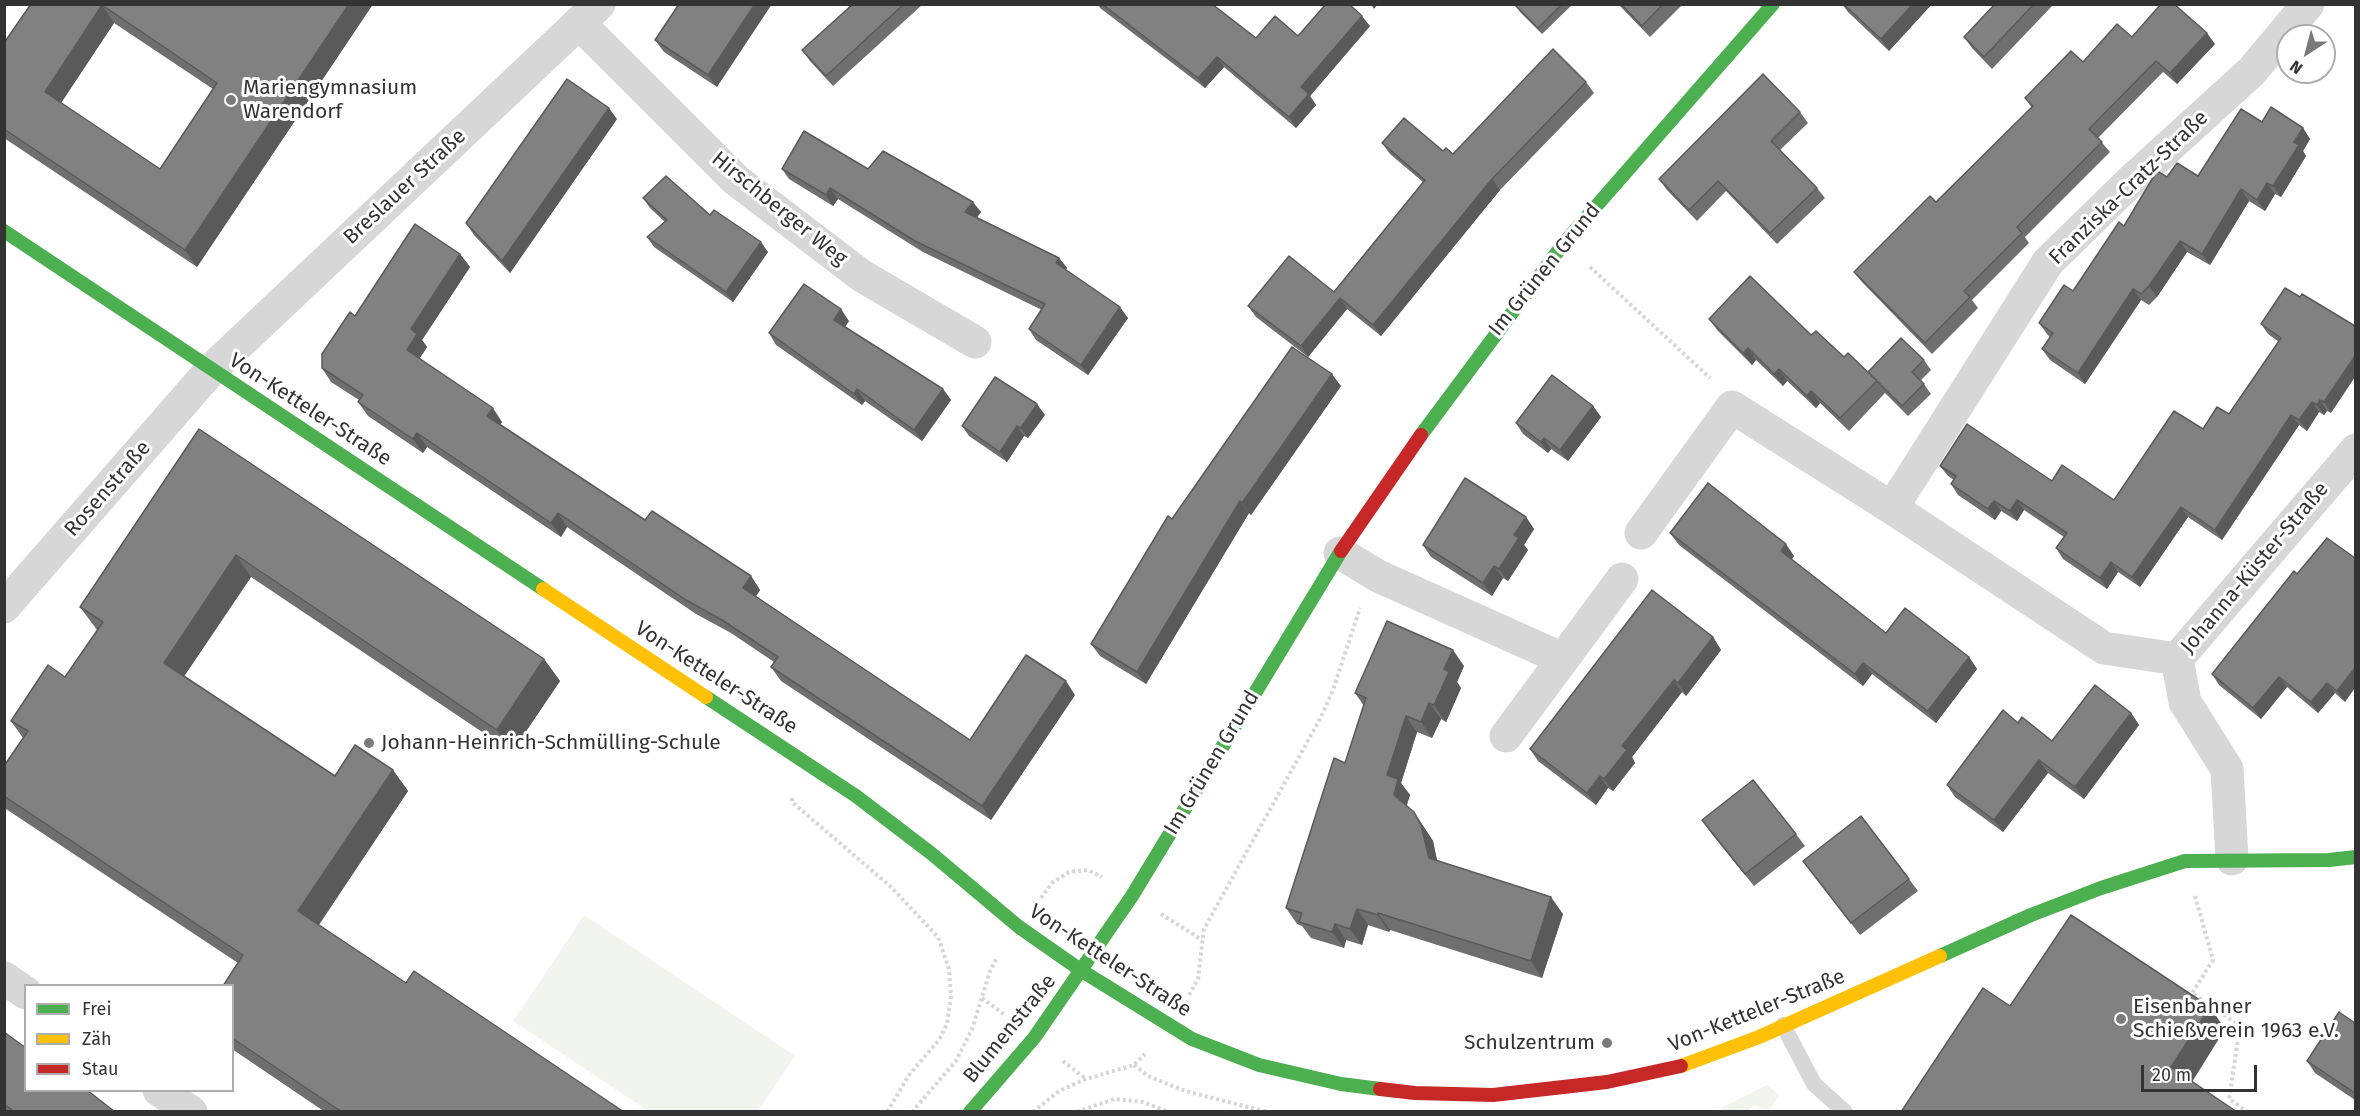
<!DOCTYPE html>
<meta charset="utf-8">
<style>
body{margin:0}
#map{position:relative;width:2360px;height:1116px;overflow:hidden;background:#fff;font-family:"Fira Sans",sans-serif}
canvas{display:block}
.frame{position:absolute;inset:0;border:6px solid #333;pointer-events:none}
.legend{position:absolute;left:24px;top:984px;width:210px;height:108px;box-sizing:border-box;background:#fff;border:2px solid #adadad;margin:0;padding:8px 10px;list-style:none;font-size:18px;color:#333}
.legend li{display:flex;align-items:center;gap:12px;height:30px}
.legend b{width:30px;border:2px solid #adadad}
.north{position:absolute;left:2276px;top:24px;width:60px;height:60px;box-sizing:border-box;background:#fff;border:2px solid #adadad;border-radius:50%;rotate:216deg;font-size:16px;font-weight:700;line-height:24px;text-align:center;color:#333}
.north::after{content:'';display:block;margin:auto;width:21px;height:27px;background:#7a7a7a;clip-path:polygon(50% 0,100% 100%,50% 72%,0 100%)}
.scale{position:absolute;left:2141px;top:1065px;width:116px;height:27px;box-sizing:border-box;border:3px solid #333;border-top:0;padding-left:8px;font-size:18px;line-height:21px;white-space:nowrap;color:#333;-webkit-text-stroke:4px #fff;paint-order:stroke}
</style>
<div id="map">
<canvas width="2360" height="1116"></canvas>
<div class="frame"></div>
<ul class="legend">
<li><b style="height:8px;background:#4caf50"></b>Frei</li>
<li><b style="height:8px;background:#ffc107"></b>Zäh</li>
<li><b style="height:8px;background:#c62828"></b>Stau</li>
</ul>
<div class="north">N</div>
<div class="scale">20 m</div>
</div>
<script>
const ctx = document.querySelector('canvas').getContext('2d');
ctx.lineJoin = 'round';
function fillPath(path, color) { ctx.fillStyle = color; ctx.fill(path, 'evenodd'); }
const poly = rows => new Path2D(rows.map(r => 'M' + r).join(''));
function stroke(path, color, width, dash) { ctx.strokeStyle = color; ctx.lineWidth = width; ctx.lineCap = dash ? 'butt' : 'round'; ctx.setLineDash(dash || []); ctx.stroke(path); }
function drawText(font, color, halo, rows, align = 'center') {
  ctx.font = font + ' "Fira Sans",sans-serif'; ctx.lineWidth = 6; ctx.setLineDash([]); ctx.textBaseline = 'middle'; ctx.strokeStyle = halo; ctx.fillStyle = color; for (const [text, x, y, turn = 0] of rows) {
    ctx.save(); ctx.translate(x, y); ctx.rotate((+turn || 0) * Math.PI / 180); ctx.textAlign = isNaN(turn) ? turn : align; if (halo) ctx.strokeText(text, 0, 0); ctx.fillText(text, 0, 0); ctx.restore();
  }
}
fillPath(poly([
 [584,915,795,1056,758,1111,648,1111,513,1021],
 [1767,1085,1780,1095,1768,1111,1754,1105,1748,1111,1715,1111]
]), '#f1f5ed');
stroke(poly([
 [1590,267,1710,378],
 [792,798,792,802,891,887,938,937,949,969,951,997,947,1024,939,1040,909,1075,887,1112],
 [2195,896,2213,960,2192,993,2240,1026,2229,1099,2248,1112],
 [1041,898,1052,883,1069,872,1088,870,1102,877],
 [1161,914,1202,940],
 [1189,995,1198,979,1204,929,1321,717,1333,690,1360,608],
 [982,998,1005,1015],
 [1063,1061,1086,1079],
 [1134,1065,1148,1076,1185,1091,1268,1112],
 [912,1112,956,1061,972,1029,990,971,997,957],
 [1033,1112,1059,1091,1086,1079,1134,1065,1145,1054],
 [1077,1112,1114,1099,1143,1102,1169,1112]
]), '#d6d6d6', 4, [3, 3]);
stroke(poly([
 [1783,1025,1814,1084,1845,1112]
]), '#d7d7d7', 16);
stroke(poly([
 [579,23,736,180,862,276,975,342],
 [1892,508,2048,262,2129,183,2252,71,2308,4],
 [1641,533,1732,407,1892,508,2104,648,2177,659],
 [1340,553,1378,576,1563,659,1622,579],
 [4,607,211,370,599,4],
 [2177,659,2356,450],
 [2177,659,2185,702,2227,769,2232,859],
 [1506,736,1563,659],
 [4,978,26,993],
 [159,1090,191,1112]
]), '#d7d7d7', 33);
stroke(poly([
 [4,231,543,589],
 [1421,435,1564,243,1773,4],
 [706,697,856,796,932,854,1019,927,1082,971,1192,1039,1259,1065,1341,1084,1380,1089],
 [1940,956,2031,915,2101,888,2185,861,2329,860,2356,857],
 [970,1112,1034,1038,1132,896,1341,551]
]), '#4caf50', 14);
stroke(poly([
 [543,589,706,697],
 [1681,1066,1759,1037,1940,956]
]), '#ffc107', 14);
stroke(poly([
 [1341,551,1421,435],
 [1380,1089,1415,1093,1493,1095,1607,1082,1681,1066]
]), '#c62828', 14);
fillPath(poly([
 [31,4,373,4,197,267,4,138,4,43],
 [114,23,213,89,160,169,61,103],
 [679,4,717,87,664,52,655,40],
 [853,4,923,4,833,86,810,61,802,50],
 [1098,4,1212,4,1256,38,1298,36,1370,26,1310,96,1316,105,1296,128,1224,67,1205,88,1100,8],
 [1516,4,1573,4,1542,34,1520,12,1515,5],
 [1618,4,1683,4,1650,37],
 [1842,4,1932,4,1889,51,1848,12],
 [1995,4,2053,5,1992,69,1972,48,1964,37],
 [2132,37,2215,44,2177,84,2163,72,2098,138,2110,152,2025,237,2029,243,1972,300,1978,308,1932,354,1862,282,1854,272,1936,202,2032,108,2025,98,2083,62],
 [1586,82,1594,93,1500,190,1381,336,1347,309,1308,357,1256,317,1248,306,1334,292,1423,182,1390,154,1382,143,1443,151,1453,154],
 [1800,112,1808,123,1780,150,1817,188,1825,198,1777,244,1726,191,1697,221,1667,190,1659,179],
 [617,119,510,273,474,235,466,223],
 [2262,122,2303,128,2310,139,2303,151,2306,156,2281,197,2275,194,2265,211,2249,201,2210,265,2187,252,2157,297,2149,305,2141,300,2085,384,2050,360,2042,349,2050,337,2047,334,2039,323,2073,291,2124,226,2167,177,2198,176],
 [782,169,868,169,981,212,977,217,1059,258,1067,268,1066,270,1128,318,1088,375,1036,340,1029,329,1042,310,923,252,838,199,833,206,789,179],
 [643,198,710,215,768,252,733,302,654,247,647,237,665,222,650,208],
 [460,254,470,267,422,340,427,347,419,359,502,422,500,425,645,520,751,576,760,590,756,596,970,740,1075,695,991,820,781,681,771,667,774,662,731,633,696,614,567,527,561,537,427,447,423,453,368,416,358,402,359,400,331,382,322,368,355,316],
 [2285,288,2331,413,2327,411,2324,415,2319,412,2307,431,2299,425,2222,540,2188,517,2140,587,2118,572,2107,589,2063,559,2056,548,2064,537,2024,510,2017,521,2001,511,1995,520,1958,495,1951,484,1954,480,1948,476,1940,466,2052,481,2114,500,2203,429,2229,414,2279,342,2268,334,2261,324],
 [1709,319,1811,335,1844,357,1868,372,1924,360,1931,370,1921,380,1931,394,1908,416,1885,393,1849,431,1820,403,1816,408,1787,381,1783,386,1756,360,1752,365,1718,331],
 [849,321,845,327,943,389,951,400,922,441,865,401,862,405,776,345,769,333],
 [1341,386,1251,515,1249,513,1146,684,1100,656,1091,644,1172,519],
 [1593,406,1601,417,1568,461,1551,449,1548,453,1523,434,1516,423],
 [1045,415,1028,438,1024,436,1007,462,969,436,962,426],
 [199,429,544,659,560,681,512,752,251,577,184,676,335,776,393,770,408,791,319,925,406,983,624,1112,325,1112,232,1049,232,986,225,984,238,963,6,809,4,807,4,766,23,738,11,721,65,677,97,630,80,607],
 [1526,517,1534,529,1524,545,1528,550,1508,581,1503,578,1492,596,1431,557,1423,545],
 [1670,533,1794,556,1792,559,1886,633,1969,657,1977,669,1936,723,1872,674,1863,686,1679,545],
 [2294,571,2345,702,2335,693,2318,713,2287,687,2261,719,2219,685,2212,674],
 [1713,637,1721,650,1686,696,1682,692,1632,757,1635,763,1613,791,1608,788,1596,805,1538,761,1530,749],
 [1464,666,1457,682,1461,688,1446,722,1441,719,1432,738,1417,732,1401,783,1410,795,1406,806,1414,812,1433,841,1437,861,1563,914,1542,978,1390,930,1389,932,1368,925,1362,945,1346,940,1344,948,1311,938,1302,926,1297,924,1286,908,1345,763,1364,706,1355,693],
 [2131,713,2139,725,2084,799,2048,773,2003,832,1955,797,1947,785,2018,723,2052,741],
 [1702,820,1796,834,1805,846,1754,886,1711,833],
 [1803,861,1909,879,1918,891,1860,935],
 [2355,1023,2355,1100,2315,1073,2307,1061],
 [4,1032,26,1090,115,1112,7,1112,4,1110]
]), '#6f6f6f');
fillPath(poly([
 [349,4,373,4,197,267,185,250],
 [755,4,772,4,717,87,708,75],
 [1371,4,1378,4,1374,9],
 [1913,4,1932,4,1889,51,1881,39],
 [102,5,114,23,57,109,45,92],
 [1362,16,1370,26,1310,96,1316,105,1296,128,1289,117,1301,87],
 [2207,33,2215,44,2177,84,2170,73],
 [1217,57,1224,67,1205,88,1198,78],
 [609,108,617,119,510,273,502,261],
 [2303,128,2310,139,2303,151,2306,156,2281,197,2273,186,2294,142],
 [1492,179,1500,190,1381,336,1373,325],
 [2267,183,2275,194,2265,211,2257,200],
 [830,188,838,199,833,206,826,195],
 [2241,189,2249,201,2210,265,2202,254],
 [973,202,981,212,973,223,965,212],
 [2180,241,2187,252,2157,297,2149,286],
 [761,242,768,252,733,302,726,292],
 [460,254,470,267,422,340,427,347,416,364,407,350,411,329],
 [1059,258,1067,268,1063,274,1056,263],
 [2133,289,2141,300,2085,384,2078,373],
 [1340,298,1347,309,1308,357,1301,346],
 [1120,307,1128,318,1088,375,1081,365],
 [841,309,849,321,842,331,834,320],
 [1748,348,1756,360,1752,365,1743,353],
 [2355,356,2355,377,2331,413,2324,402],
 [1779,369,1787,381,1783,386,1774,374],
 [1332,374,1341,386,1251,515,1242,503],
 [857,389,865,401,862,405,854,394],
 [943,389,951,400,922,441,914,430],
 [1811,391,1820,403,1816,408,1807,396],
 [2320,400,2327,411,2324,415,2317,405],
 [2312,402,2319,412,2307,431,2299,420],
 [1037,404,1045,415,1028,438,1021,428],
 [1593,406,1601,417,1568,461,1560,450],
 [493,408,502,422,497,430,487,416],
 [2291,415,2299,425,2222,540,2215,530],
 [1017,426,1024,436,1007,462,1000,452],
 [417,433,427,447,423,453,413,439],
 [1544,438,1551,449,1548,453,1541,442],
 [2017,500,2024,510,2017,521,2010,511],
 [1240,501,1249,513,1146,684,1137,672],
 [1994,501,2001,511,1995,520,1988,509],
 [2181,507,2188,517,2140,587,2132,577],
 [558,513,567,527,561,537,551,523],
 [1526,517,1534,529,1524,545,1528,550,1508,581,1499,569,1514,535],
 [1786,544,1794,556,1789,563,1781,551],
 [236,555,251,577,179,684,164,663],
 [2111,562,2118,572,2107,589,2100,578],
 [1494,566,1503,578,1492,596,1483,583],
 [751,576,760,590,753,601,743,588],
 [1713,637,1721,650,1686,696,1678,683],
 [1453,650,1464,666,1457,682,1461,688,1446,722,1434,705,1444,669],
 [1969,657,1977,669,1936,723,1928,711],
 [544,659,560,681,512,752,497,730],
 [1863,663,1872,674,1863,686,1855,674],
 [2355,668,2355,688,2345,702,2337,691],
 [2279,677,2287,687,2261,719,2253,708],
 [1674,680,1682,692,1632,757,1635,763,1613,791,1604,779,1622,746],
 [1066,681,1075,695,991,820,982,806],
 [2327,683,2335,693,2318,713,2311,702],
 [1429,703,1441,719,1432,738,1421,722],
 [2131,713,2139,725,2084,799,2075,787],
 [1406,716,1417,732,1401,783,1410,795,1405,811,1394,795,1387,775],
 [2039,760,2048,773,2003,832,1994,820],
 [393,770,408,791,313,933,298,911],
 [1600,776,1608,788,1596,805,1587,793],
 [1414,812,1433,841,1440,874,1429,858],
 [1551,897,1563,914,1542,978,1531,961],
 [1357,909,1368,925,1362,945,1350,929],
 [1378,913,1390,930,1389,932,1378,915],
 [1335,924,1346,940,1344,948,1332,932],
 [2210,1007,2225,1029,2187,1090,2171,1067]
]), '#5a5a5a');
const building = poly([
 [31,4,349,4,185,250,4,129,4,43,31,4],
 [102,5,217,83,160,169,45,92,102,5],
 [679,4,755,4,708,75,655,40,679,4],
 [853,4,904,4,826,76,802,50,853,4],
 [1102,4,1212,4,1256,38,1275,16,1298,36,1326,4,1349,4,1362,16,1301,87,1309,94,1289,117,1217,57,1198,78,1102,4],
 [1516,4,1562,4,1538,28,1515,5,1516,4],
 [1621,4,1663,4,1642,26,1621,4],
 [1843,4,1913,4,1881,39,1843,4],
 [1995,4,2034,4,1984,57,1964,37,1995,4],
 [2161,4,2174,4,2207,33,2170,73,2156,61,2089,129,2102,142,2017,227,2022,233,1964,291,1970,297,1925,343,1854,272,1930,196,1936,202,2033,106,2025,98,2071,51,2083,62,2117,24,2132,37,2161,4],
 [1553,49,1586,82,1492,179,1373,325,1340,298,1301,346,1248,306,1289,256,1334,292,1425,180,1382,143,1404,118,1443,151,1446,148,1453,154,1553,49],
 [1763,74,1800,112,1771,141,1817,188,1770,233,1718,181,1689,210,1659,179,1763,74],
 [567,79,609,108,502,261,466,223,567,79],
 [2271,107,2303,128,2294,142,2299,145,2273,186,2267,183,2257,200,2241,189,2202,254,2180,241,2149,286,2141,294,2133,289,2078,373,2042,349,2053,333,2039,323,2064,285,2073,291,2119,222,2124,226,2157,171,2167,177,2177,163,2198,176,2241,109,2262,122,2271,107],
 [804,131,868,169,883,151,973,202,965,212,1059,258,1056,263,1120,307,1081,365,1029,329,1045,304,915,241,830,188,826,195,782,169,804,131],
 [666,176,710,215,714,210,761,242,726,292,647,237,667,220,643,198,666,176],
 [415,224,460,254,411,329,417,334,407,350,493,408,487,416,645,520,652,511,751,576,743,588,970,740,1026,655,1066,681,982,806,771,667,778,657,722,620,686,600,558,513,551,523,417,433,413,439,358,402,363,395,322,368,322,354,350,312,355,316,415,224],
 [1750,276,1811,335,1816,331,1844,357,1848,353,1877,381,1840,418,1811,391,1807,396,1779,369,1774,374,1748,348,1743,353,1709,319,1750,276],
 [804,284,841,309,834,320,943,389,914,430,857,389,854,394,769,333,804,284],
 [2285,288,2300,297,2302,294,2355,326,2355,356,2324,402,2320,400,2317,405,2312,402,2299,420,2291,415,2215,530,2181,507,2132,577,2111,562,2100,578,2056,548,2067,533,2017,500,2010,511,1994,501,1988,509,1951,484,1956,476,1940,466,1967,424,2052,481,2062,465,2114,500,2174,411,2203,429,2217,407,2229,414,2281,338,2261,324,2285,288],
 [1901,338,1924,360,1912,372,1924,384,1902,406,1868,372,1901,338],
 [1292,347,1332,374,1242,503,1240,501,1137,672,1091,644,1168,516,1172,519,1292,347],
 [1552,375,1593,406,1560,450,1544,438,1541,442,1516,423,1552,375],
 [995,377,1037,404,1021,428,1017,426,1000,452,962,426,995,377],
 [199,429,544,659,497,730,236,555,164,663,335,776,355,745,393,770,298,911,406,983,414,971,624,1112,342,1112,232,1038,232,986,223,986,243,955,4,796,4,766,28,731,11,721,48,665,65,677,103,622,80,607,199,429],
 [1465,478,1526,517,1514,535,1519,538,1499,569,1494,566,1483,583,1423,545,1465,478],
 [1708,483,1786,544,1781,551,1886,633,1905,608,1969,657,1928,711,1863,663,1855,674,1670,533,1708,483],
 [2327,538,2355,558,2355,668,2337,691,2327,683,2311,702,2279,677,2253,708,2212,674,2294,571,2297,574,2327,538],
 [1652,590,1713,637,1678,683,1674,680,1622,746,1627,750,1604,779,1600,776,1587,793,1530,749,1652,590],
 [1387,621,1453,650,1444,669,1449,672,1434,705,1429,703,1421,722,1406,716,1387,775,1398,779,1394,795,1414,812,1421,825,1429,858,1551,897,1531,961,1378,913,1378,915,1357,909,1350,929,1335,924,1332,932,1299,922,1302,913,1286,908,1334,758,1345,763,1366,698,1355,693,1387,621],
 [2095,685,2131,713,2075,787,2039,760,1994,820,1947,785,2003,710,2018,723,2022,717,2052,741,2095,685],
 [1753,780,1796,834,1745,874,1702,820,1753,780],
 [1861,816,1909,879,1851,923,1803,861,1861,816],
 [2071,915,2210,1007,2171,1067,2237,1112,1901,1112,1983,988,2010,1006,2071,915],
 [2339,1012,2355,1023,2355,1093,2307,1061,2339,1012],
 [4,1032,26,1048,26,1090,87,1090,115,1112,15,1112,4,1104,4,1032]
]);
fillPath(building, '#818181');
stroke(building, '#5a5a5a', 1.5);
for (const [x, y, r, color] of [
 [231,100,6,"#7a7a7a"],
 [369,743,6,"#7a7a7a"],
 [2121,1019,6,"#7a7a7a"],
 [1607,1043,6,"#7a7a7a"]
]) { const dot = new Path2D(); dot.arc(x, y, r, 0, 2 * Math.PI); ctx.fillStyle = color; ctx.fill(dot); stroke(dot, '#fff', 2); }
drawText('21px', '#333', '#fff', [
 ["Mariengymnasium",243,88],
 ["Warendorf",243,112],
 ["Johann-Heinrich-Schmülling-Schule",381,743],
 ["Eisenbahner",2133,1007],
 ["Schießverein 1963 e.V.",2133,1031],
 ["Schulzentrum",1595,1043,"right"]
], 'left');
drawText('21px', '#333', '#fff', [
 ["Breslauer Straße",405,187,-43],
 ["Franziska-Cratz-Straße",2129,188,-44],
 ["Hirschberger Weg",779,209,39],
 ["Im Grünen Grund",1545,270,-51],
 ["Von-Ketteler-Straße",310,410,33],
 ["Rosenstraße",108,489,-49],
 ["Johanna-Küster-Straße",2255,568,-50],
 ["Von-Ketteler-Straße",716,678,33],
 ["Im Grünen Grund",1212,763,-59],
 ["Von-Ketteler-Straße",1110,961,33],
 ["Von-Ketteler-Straße",1757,1011,-22],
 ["Blumenstraße",1010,1029,-51]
]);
</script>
